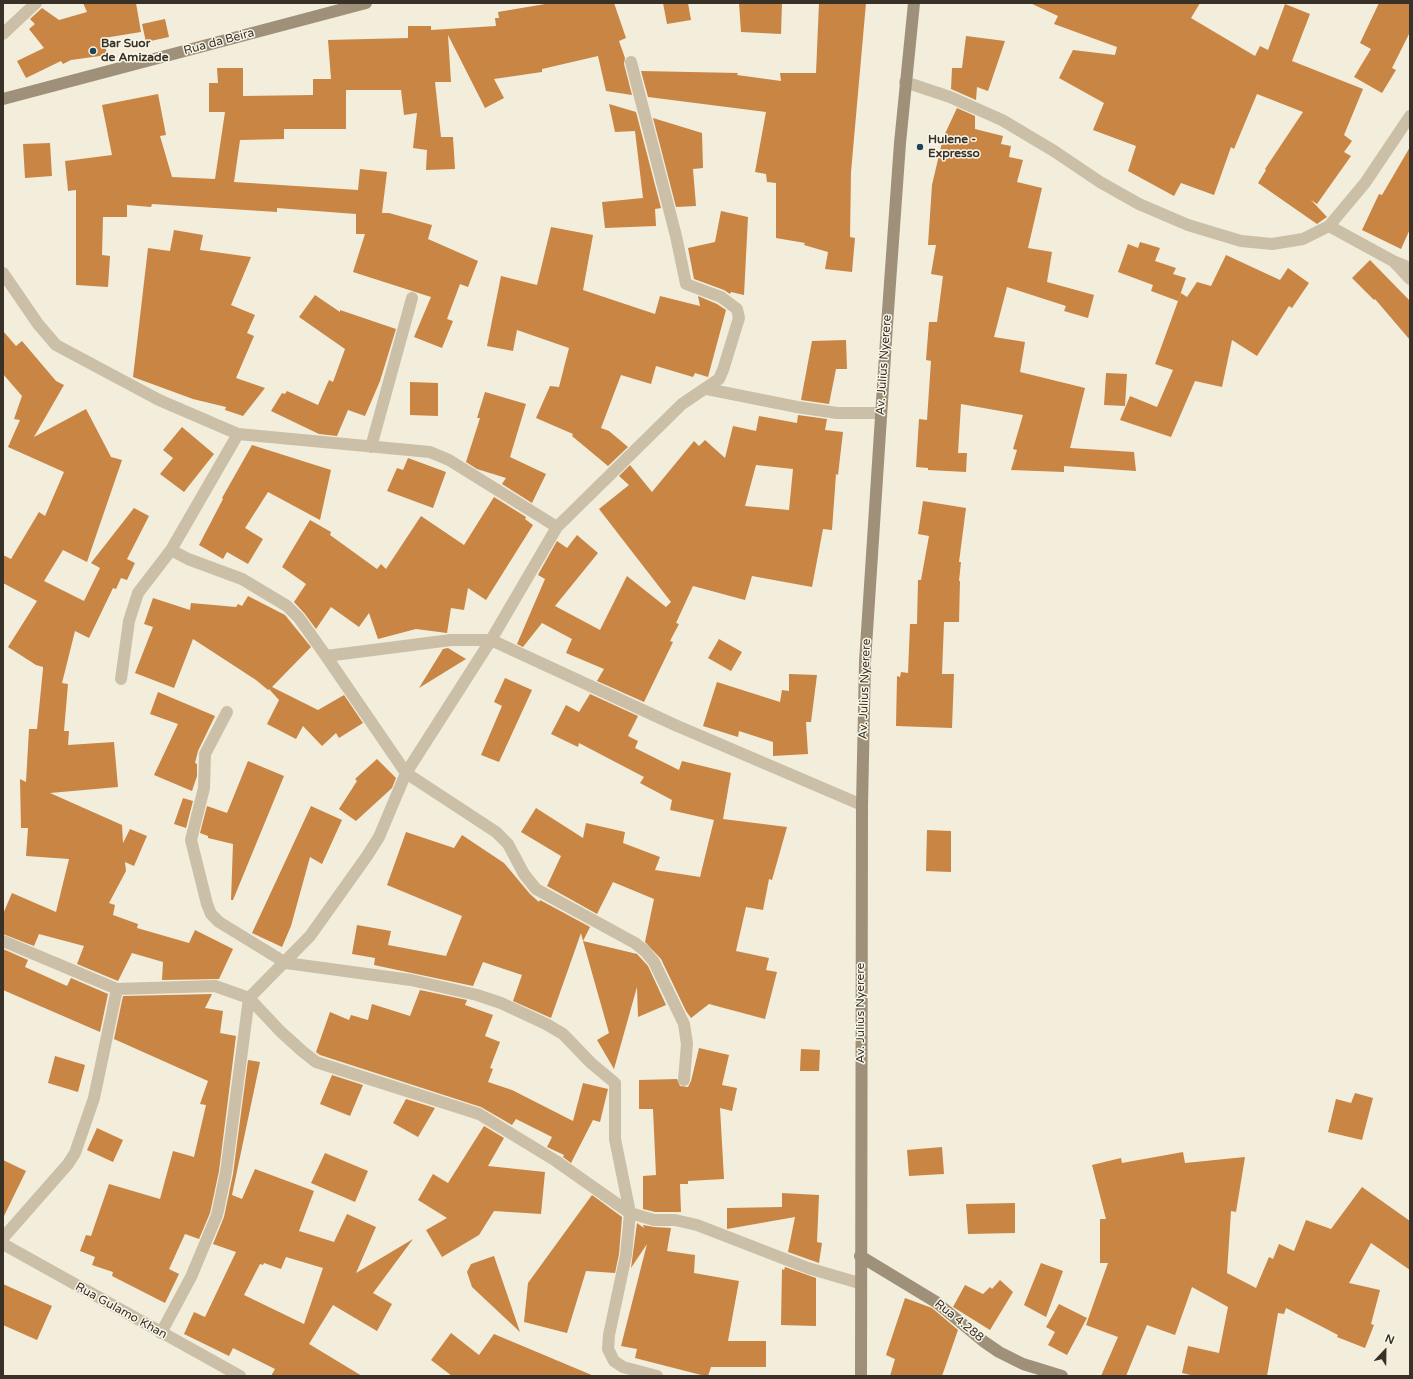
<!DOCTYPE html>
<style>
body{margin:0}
#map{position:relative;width:1413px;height:1379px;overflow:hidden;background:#f3eddc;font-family:"Varela Round",sans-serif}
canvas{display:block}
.frame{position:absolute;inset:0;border:4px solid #373128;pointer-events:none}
.north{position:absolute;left:1365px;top:1331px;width:40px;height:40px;-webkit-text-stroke:3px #faf6e8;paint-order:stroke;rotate:22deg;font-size:11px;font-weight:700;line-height:16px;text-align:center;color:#373128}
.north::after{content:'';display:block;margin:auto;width:14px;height:18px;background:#373128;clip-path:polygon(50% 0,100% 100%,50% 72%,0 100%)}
</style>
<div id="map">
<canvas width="1413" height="1379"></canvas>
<div class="frame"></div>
<div class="north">N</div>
</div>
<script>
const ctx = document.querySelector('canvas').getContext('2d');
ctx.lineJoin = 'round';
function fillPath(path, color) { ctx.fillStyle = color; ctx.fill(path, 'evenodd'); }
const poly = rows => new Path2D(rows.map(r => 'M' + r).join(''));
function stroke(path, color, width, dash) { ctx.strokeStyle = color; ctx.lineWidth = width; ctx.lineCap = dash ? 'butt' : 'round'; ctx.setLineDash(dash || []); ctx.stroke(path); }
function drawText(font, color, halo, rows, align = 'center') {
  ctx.font = font + ' "Varela Round",sans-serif'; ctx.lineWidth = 3; ctx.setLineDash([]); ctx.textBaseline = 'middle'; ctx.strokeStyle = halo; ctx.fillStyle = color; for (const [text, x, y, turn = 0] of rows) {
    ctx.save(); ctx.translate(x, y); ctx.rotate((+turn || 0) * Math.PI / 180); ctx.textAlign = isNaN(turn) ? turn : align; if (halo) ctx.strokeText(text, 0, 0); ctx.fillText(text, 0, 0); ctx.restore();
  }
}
fillPath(poly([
 [83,3,136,3,141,32,104,38,107,55,71,60,63,64,61,61,26,78,17,61,44,48,29,29,35,24,30,19,42,8,59,20,87,12],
 [551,3,614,3,626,38,619,41,625,58,624,64,632,95,606,91,598,56,542,69,542,72,494,79,504,98,485,108,448,35,451,82,435,82,441,137,453,137,455,169,426,170,427,150,413,148,417,113,404,115,401,90,346,90,346,129,284,129,284,139,240,140,234,182,358,190,360,169,387,172,382,213,389,213,432,225,428,239,478,261,468,287,460,284,447,319,453,321,442,348,414,337,431,297,353,272,365,234,356,234,356,214,277,208,277,212,152,204,151,207,127,205,127,217,103,217,102,255,110,256,108,287,76,285,76,190,68,191,65,161,112,155,102,105,158,94,166,135,160,136,172,177,215,179,225,112,209,112,209,83,218,83,217,68,243,68,243,96,313,95,313,79,331,79,328,40,408,38,408,26,431,26,431,30,496,26,495,18,499,18,498,12],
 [663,3,688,3,691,20,667,24],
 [739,3,782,3,781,34,741,32],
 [819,3,866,3,851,172,850,237,855,238,852,272,825,269,828,252,804,245,805,243,776,238,776,183,767,182,766,174,755,172,766,112,648,97,641,71,738,73,737,75,781,81,780,73,816,73],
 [1030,3,1200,3,1191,18,1255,56,1260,46,1268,50,1285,4,1310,14,1292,61,1363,89,1344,135,1352,141,1344,152,1351,156,1317,204,1311,200,1327,217,1317,224,1258,183,1266,170,1265,169,1303,112,1257,94,1234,149,1231,147,1214,195,1181,183,1174,196,1128,171,1136,146,1093,130,1104,103,1059,78,1073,50,1115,55,1117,47,1054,24,1058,16],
 [1379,3,1410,3,1410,32,1392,68,1396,70,1382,93,1354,77,1371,49,1360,43],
 [165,19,169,37,146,42,142,24],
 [966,36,1005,41,988,91,977,87,976,100,951,89,952,68,962,68],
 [609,104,636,112,661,208,655,209,656,226,605,228,602,202,643,198,635,131,615,132],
 [957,108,975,116,975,129,1003,136,1001,144,1011,146,1009,157,1023,160,1017,182,1042,188,1028,248,1052,252,1047,282,1094,295,1088,318,1064,311,1066,306,1007,287,994,337,1025,342,1020,372,1085,388,1070,448,1134,452,1136,471,1064,466,1064,472,1011,470,1017,450,1013,449,1023,415,961,404,958,453,967,453,966,472,928,470,928,468,916,467,919,419,927,420,931,361,926,360,929,322,937,322,943,276,931,274,936,245,928,245,932,185,943,138],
 [653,118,702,133,703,168,693,169,696,206,676,207],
 [50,143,52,176,25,178,23,144],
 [1410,147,1410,229,1401,249,1362,230,1379,194,1382,195],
 [721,211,748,217,744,295,731,292,730,294,724,290,694,279,688,248,715,242],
 [551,227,593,235,583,290,655,314,660,296,700,306,698,296,717,304,726,310,708,377,695,373,693,377,656,366,651,384,621,375,601,428,609,431,628,447,608,466,572,436,573,434,536,418,550,386,559,387,569,348,517,330,513,351,487,346,501,276,537,285],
 [174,230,203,235,200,250,251,257,231,305,255,315,247,333,254,336,236,378,265,388,243,416,225,410,226,407,193,399,133,377,148,248,170,251],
 [1140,242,1160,248,1155,261,1176,268,1173,274,1186,278,1178,301,1151,291,1153,285,1118,272,1128,244,1138,248],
 [1226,255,1280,280,1288,268,1309,283,1292,308,1289,306,1257,356,1232,340,1222,387,1195,381,1171,437,1120,420,1130,396,1157,407,1173,370,1155,364,1181,293,1187,297,1197,282,1211,286],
 [1370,260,1410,301,1410,340,1375,299,1374,300,1352,278],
 [315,295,340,312,340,310,396,329,380,381,365,416,348,410,337,436,319,434,271,411,282,393,285,394,287,391,318,405,329,380,333,382,345,349,299,317],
 [3,331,16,346,22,341,56,381,64,385,34,437,86,409,111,457,122,460,87,562,63,550,44,581,84,601,100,568,91,563,134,508,149,516,127,559,135,563,127,580,121,578,116,589,113,588,89,638,75,631,62,683,68,684,64,731,69,731,68,745,114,742,118,787,50,793,122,825,123,843,130,829,147,836,134,866,125,862,126,871,109,903,115,905,113,915,138,924,137,928,189,943,195,930,233,949,219,979,162,980,163,962,132,953,118,981,77,964,84,946,39,934,34,946,3,934,3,914,12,893,56,912,69,859,26,856,28,828,21,828,20,779,26,782,29,729,37,729,43,669,43,667,36,665,8,647,37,601,3,583,3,555,11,559,39,512,45,516,64,472,8,447,20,420,14,419,22,396,3,374],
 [846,340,847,369,836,369,829,404,801,400,812,341],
 [1106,373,1127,374,1125,406,1104,405],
 [410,382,438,383,438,416,410,415],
 [485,392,526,404,510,457,546,474,532,503,502,484,506,478,477,469,466,462,480,418,477,418],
 [798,415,827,419,825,430,843,432,838,475,836,474,832,530,823,529,812,587,752,576,745,600,693,586,676,623,679,624,670,641,673,642,644,702,597,681,604,669,566,653,572,639,542,623,523,647,517,644,545,579,538,575,539,573,557,541,567,548,577,535,598,553,555,606,600,630,627,576,666,607,671,602,599,509,629,485,619,476,630,465,652,492,694,441,699,446,705,440,725,458,733,426,756,431,759,416,797,423],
 [756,465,793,469,789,510,745,506],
 [182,427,214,454,184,492,160,474,173,458,163,450],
 [252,445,331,470,320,520,268,492,245,528,263,539,248,564,227,552,223,559,199,545,223,499,222,498],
 [408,458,446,472,433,508,387,491,397,468,403,470],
 [494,497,526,517,525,519,533,525,486,600,468,588,464,610,451,608,447,633,416,629,378,639,369,613,359,627,331,607,316,629,305,614,294,602,306,584,282,567,310,520,331,532,330,535,377,569,381,564,386,569,421,516,464,545],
 [923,501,966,508,959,562,961,562,959,581,960,581,959,622,944,622,942,674,954,674,952,728,896,726,897,676,900,677,901,672,908,673,910,624,917,624,918,580,921,580,929,536,918,534],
 [248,596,285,615,311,647,272,687,318,710,344,695,363,723,339,738,336,733,322,746,303,726,296,739,267,724,279,700,269,689,268,690,256,680,193,639,174,688,135,673,153,627,144,624,153,598,190,610,191,603,236,607,238,604,242,606],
 [719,639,742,652,731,671,708,658],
 [448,648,466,659,419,688,443,649],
 [789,674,817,675,811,722,806,722,808,754,773,756,773,742,739,731,738,737,703,726,717,682,780,702,782,690,789,691],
 [505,678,532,690,499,762,481,755,502,706,494,702],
 [158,692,215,716,198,751,195,763,197,764,197,776,192,791,154,775,178,724,150,714],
 [590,694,638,716,628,736,638,741,635,748,679,770,682,761,731,773,723,819,787,827,772,880,769,879,763,910,746,907,736,951,769,958,766,970,777,972,765,1019,709,1004,691,1018,686,1011,661,959,645,942,654,899,613,882,597,914,547,886,561,856,521,832,536,808,583,838,586,823,625,832,623,843,660,857,655,870,700,877,714,820,670,810,672,800,640,783,644,777,579,743,578,747,551,734,566,705,579,712],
 [377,759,396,778,392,788,356,821,339,809,357,781,355,779],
 [248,761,284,776,233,900,231,900,233,844,208,838,208,836,200,833,207,806,227,813],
 [183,798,193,801,186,828,174,824],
 [311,806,342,820,322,864,310,857,291,926,282,947,252,933],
 [927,830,951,831,951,872,926,871],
 [406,832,454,848,462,835,504,863,530,894,539,902,540,900,590,927,583,941,581,933,551,1018,513,1001,522,975,483,962,473,986,374,965,375,958,352,954,357,925,391,931,388,945,446,956,462,916,387,885],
 [583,941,637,954,648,966,666,1005,638,1017,637,987,614,1069,597,1040,609,1033],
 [3,949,28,960,25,967,67,986,71,978,108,994,100,1032,3,990],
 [420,990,467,1000,465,1005,493,1015,485,1036,500,1042,490,1068,493,1069,488,1082,512,1090,573,1121,583,1083,608,1089,600,1122,593,1120,571,1163,563,1157,564,1155,547,1147,552,1137,516,1119,512,1125,481,1107,320,1055,316,1052,330,1012,349,1020,351,1015,368,1020,372,1004,410,1016],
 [212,994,205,1008,223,1011,220,1033,236,1036,219,1171,210,1213,199,1239,185,1234,169,1269,179,1274,165,1303,112,1276,113,1272,92,1265,95,1257,80,1251,86,1235,91,1236,109,1184,160,1199,173,1151,194,1157,206,1105,200,1104,208,1081,114,1039,123,996],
 [699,1048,729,1055,722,1085,737,1088,732,1111,720,1108,724,1179,688,1181,688,1184,680,1184,681,1212,655,1212,643,1209,643,1176,656,1175,653,1109,639,1109,639,1080,677,1079,680,1086,688,1087,691,1081],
 [801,1049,820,1050,819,1071,800,1071],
 [55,1056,85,1065,78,1092,48,1083],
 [248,1060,260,1062,232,1195,242,1199,255,1169,314,1191,299,1231,334,1242,347,1214,376,1227,356,1273,413,1239,373,1293,392,1304,377,1331,333,1305,309,1344,362,1376,271,1376,275,1369,233,1348,229,1356,184,1334,194,1312,205,1317,236,1252,213,1244,224,1217,233,1174],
 [286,1257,323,1268,304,1324,244,1295,260,1264,263,1265,264,1263,281,1269],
 [332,1075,363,1085,350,1116,320,1104],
 [1355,1093,1373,1098,1362,1140,1328,1132,1336,1099,1351,1103],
 [406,1099,435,1108,418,1137,393,1123],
 [484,1126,504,1138,488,1166,545,1172,541,1214,494,1211,479,1235,442,1257,426,1230,447,1218,418,1200,433,1174,448,1183],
 [97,1128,123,1140,113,1162,87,1150],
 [942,1147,944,1174,909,1176,907,1150],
 [1183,1152,1185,1163,1245,1157,1236,1212,1231,1211,1227,1273,1256,1288,1269,1257,1273,1259,1279,1244,1294,1251,1306,1220,1331,1229,1362,1187,1410,1221,1410,1270,1371,1243,1349,1283,1380,1290,1371,1324,1374,1325,1365,1348,1337,1337,1338,1335,1286,1308,1284,1314,1278,1313,1267,1376,1195,1376,1182,1373,1188,1346,1219,1353,1228,1307,1192,1287,1175,1335,1147,1325,1126,1376,1101,1376,1118,1337,1086,1325,1108,1263,1100,1263,1100,1219,1106,1219,1092,1165,1121,1158,1122,1163],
 [325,1153,368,1171,355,1202,311,1183],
 [3,1160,26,1171,3,1218],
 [782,1193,819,1195,817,1242,822,1243,819,1263,788,1252,795,1217,727,1229,727,1208,782,1207],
 [592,1195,622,1217,619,1254,615,1273,586,1271,567,1333,524,1322,528,1283],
 [1015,1203,1015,1233,968,1234,966,1204],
 [637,1223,644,1228,643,1225,654,1227,671,1228,667,1251,695,1255,694,1273,739,1281,728,1341,766,1341,766,1367,711,1367,708,1376,705,1376,635,1358,637,1349,621,1346,647,1244,631,1268],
 [494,1256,520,1332,472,1287,467,1272,471,1264],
 [1041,1263,1063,1271,1046,1317,1024,1305],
 [785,1267,816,1278,816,1326,781,1325,782,1269,784,1270],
 [1000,1280,1013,1292,990,1330,953,1307,965,1285,983,1294,990,1287,992,1289],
 [3,1284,52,1306,37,1340,3,1325],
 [905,1298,932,1308,958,1330,942,1376,890,1376,895,1359,886,1355],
 [1059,1304,1087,1318,1067,1355,1048,1345,1055,1332,1046,1327],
 [451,1333,479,1355,494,1334,594,1376,452,1376,431,1360]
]), '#c88544');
stroke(poly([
 [3,34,36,3],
 [905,82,950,97,1002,120,1054,151,1100,182,1139,204,1188,225,1241,241,1272,244,1303,239,1329,226,1393,261,1410,268],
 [1329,226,1365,183,1410,116],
 [1395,263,1410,279],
 [3,273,38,324,56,345,159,400,238,434,430,452,449,460,557,527],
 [707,389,797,407,837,413,881,413],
 [371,447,412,298],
 [171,550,188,559,242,579,287,606,299,618,326,656,406,773,496,832,508,844,524,874,536,889,635,943,645,951,654,962,684,1024,687,1044,684,1080],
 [326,656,451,640,491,640,675,725,862,805],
 [121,679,129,621,138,593,171,550,238,434],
 [227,712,205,754,204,788,191,840,207,904,211,914,219,922,286,963,411,980,477,995,501,1003,546,1024,563,1034,591,1063,615,1083,615,1139,630,1213,626,1255,609,1335,608,1349,614,1361,623,1367,657,1376],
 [3,941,117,989,215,986,249,998,280,1031,302,1051,316,1062,479,1114,556,1161,630,1213,654,1220,675,1220,697,1225,808,1268,859,1283],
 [3,1238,68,1164,75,1153,94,1098,117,989],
 [3,1244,240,1376],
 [161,1333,191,1277,217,1215,226,1172,249,998,310,936,367,856,379,837,406,773,491,640,557,527,682,404,719,379,723,370,739,318,737,309,721,297,686,284,676,236,631,62]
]), '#cbc0a7', 12);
stroke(poly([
 [3,99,366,3],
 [860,1256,936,1302,983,1341,999,1352,1023,1364,1062,1376],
 [861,1376,862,805,865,662,887,325,900,143,914,3]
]), '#9f9079', 12);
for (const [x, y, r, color] of [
 [93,51,4,"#1c475a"],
 [920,147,4,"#1c475a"]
]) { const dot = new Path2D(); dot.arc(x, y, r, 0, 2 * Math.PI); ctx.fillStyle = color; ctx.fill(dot); stroke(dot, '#faf6e8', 1.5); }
drawText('12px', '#373128', '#faf6e8', [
 ["Rua da Beira",219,42,-15],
 ["Av. Julius Nyerere",884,365,-86],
 ["Av. Julius Nyerere",865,689,-88],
 ["Av. Julius Nyerere",861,1013,-90],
 ["Rua Gulamo Khan",121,1311,29],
 ["Rua 4.288",959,1321,39]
]);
drawText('bold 12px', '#373128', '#faf6e8', [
 ["Bar Suor",101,44],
 ["de Amizade",101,58],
 ["Hulene -",928,140],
 ["Expresso",928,154]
], 'left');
</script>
